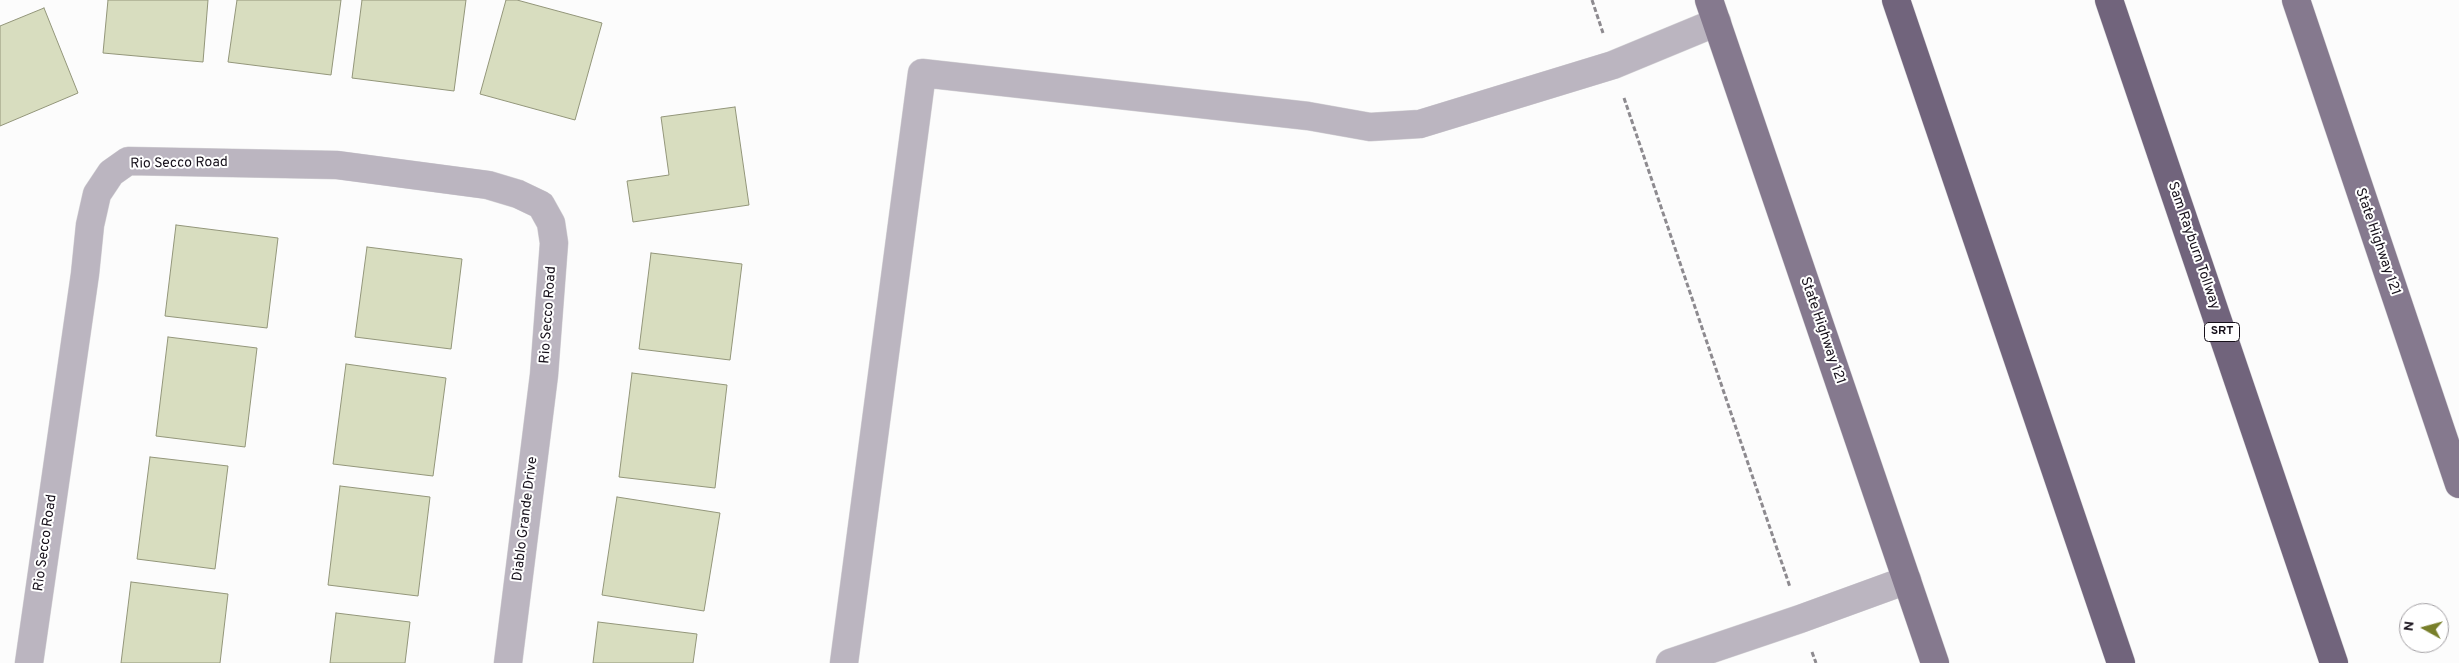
<!DOCTYPE html>
<style>
body{margin:0}
#map{position:relative;width:2459px;height:663px;overflow:hidden;background:#fcfcfc;font-family:Overpass,sans-serif}
canvas{display:block}
.north{position:absolute;left:2399px;top:603px;width:50px;height:50px;box-sizing:border-box;background:#fff;border:1px solid #a29fa3;border-radius:50%;rotate:277deg;font-size:14px;font-weight:700;line-height:20px;text-align:center;color:#16101a}
.north::after{content:'';display:block;margin:auto;width:18px;height:22px;background:#787f2a;clip-path:polygon(50% 0,100% 100%,50% 72%,0 100%)}
</style>
<div id="map">
<canvas width="2459" height="663"></canvas>
<div class="north">N</div>
</div>
<script>
const ctx = document.querySelector('canvas').getContext('2d');
ctx.lineJoin = 'round';
function fillPath(path, color) { ctx.fillStyle = color; ctx.fill(path, 'evenodd'); }
const poly = rows => new Path2D(rows.map(r => 'M' + r).join(''));
function stroke(path, color, width, dash) { ctx.strokeStyle = color; ctx.lineWidth = width; ctx.lineCap = dash ? 'butt' : 'round'; ctx.setLineDash(dash || []); ctx.stroke(path); }
function drawText(font, color, halo, rows, align = 'center') {
  ctx.font = font + ' Overpass,sans-serif'; ctx.lineWidth = 4; ctx.setLineDash([]); ctx.textBaseline = 'middle'; ctx.strokeStyle = halo; ctx.fillStyle = color; for (const [text, x, y, turn = 0] of rows) {
    ctx.save(); ctx.translate(x, y); ctx.rotate((+turn || 0) * Math.PI / 180); ctx.textAlign = isNaN(turn) ? turn : align; if (halo) ctx.strokeText(text, 0, 0); ctx.fillText(text, 0, 0); ctx.restore();
  }
}
const building = poly([
 [108,0,208,0,203,62,103,53,108,0],
 [237,0,341,0,331,75,228,62,237,0],
 [362,0,466,0,454,91,352,78,362,0],
 [506,0,517,0,602,23,575,120,480,94,506,0],
 [44,8,78,93,0,126,0,26,44,8],
 [735,107,749,205,633,222,627,181,669,175,661,117,735,107],
 [176,225,278,238,267,328,165,316,176,225],
 [367,247,462,259,451,349,355,337,367,247],
 [651,253,742,264,730,360,639,349,651,253],
 [168,337,257,348,245,447,156,436,168,337],
 [346,364,446,378,433,476,333,464,346,364],
 [632,373,727,385,715,488,619,477,632,373],
 [150,457,228,466,215,569,137,559,150,457],
 [340,486,430,497,418,596,328,585,340,486],
 [617,497,720,513,704,611,602,595,617,497],
 [131,582,228,594,220,663,121,663,131,582],
 [336,613,410,622,405,663,330,663,336,613],
 [598,622,697,634,693,663,593,663,598,622]
]);
fillPath(building, '#d8ddbf');
stroke(building, '#93967a', 1);
const minor = poly([
 [29,663,85,274,90,225,97,194,111,173,128,161,337,165,488,185,518,194,541,205,551,223,554,243,544,375,508,663],
 [844,663,922,73,1308,116,1370,127,1420,124,1613,65,1717,22],
 [1670,663,1800,619,1907,580]
]);
const major = poly([
 [1709,0,1935,663],
 [2296,0,2459,484]
]);
const highway = poly([
 [1896,0,2121,663],
 [2109,0,2334,663]
]);
stroke(minor, '#d7d6d8', 29);
stroke(major, '#d7d6d8', 29);
stroke(highway, '#d7d6d8', 29);
stroke(poly([
 [1592,0,1603,33],
 [1624,98,1790,587],
 [1812,652,1816,663]
]), '#8d8a8f', 3, [5, 2.5]);
stroke(minor, '#bbb5c0', 28);
stroke(major, '#85798e', 28);
stroke(highway, '#71647c', 28);
for (const [x, y, w] of [
 [2222,332,35]
]) { const box = new Path2D(); box.roundRect(x - w / 2, y - 9.5, w, 19, 4); ctx.fillStyle = '#fff'; ctx.fill(box); stroke(box, '#16101a', 1); }
drawText('bold 12px', '#16101a', null, [
 ["SRT",2222,332]
]);
drawText('14px', '#16101a', '#fff', [
 ["Rio Secco Road",179,164,-1],
 ["State Highway 121",2377,242,71],
 ["Sam Rayburn Tollway",2193,246,71],
 ["Rio Secco Road",549,315,-86],
 ["State Highway 121",1822,331,71],
 ["Diablo Grande Drive",526,519,-83],
 ["Rio Secco Road",46,543,-82]
]);
</script>
